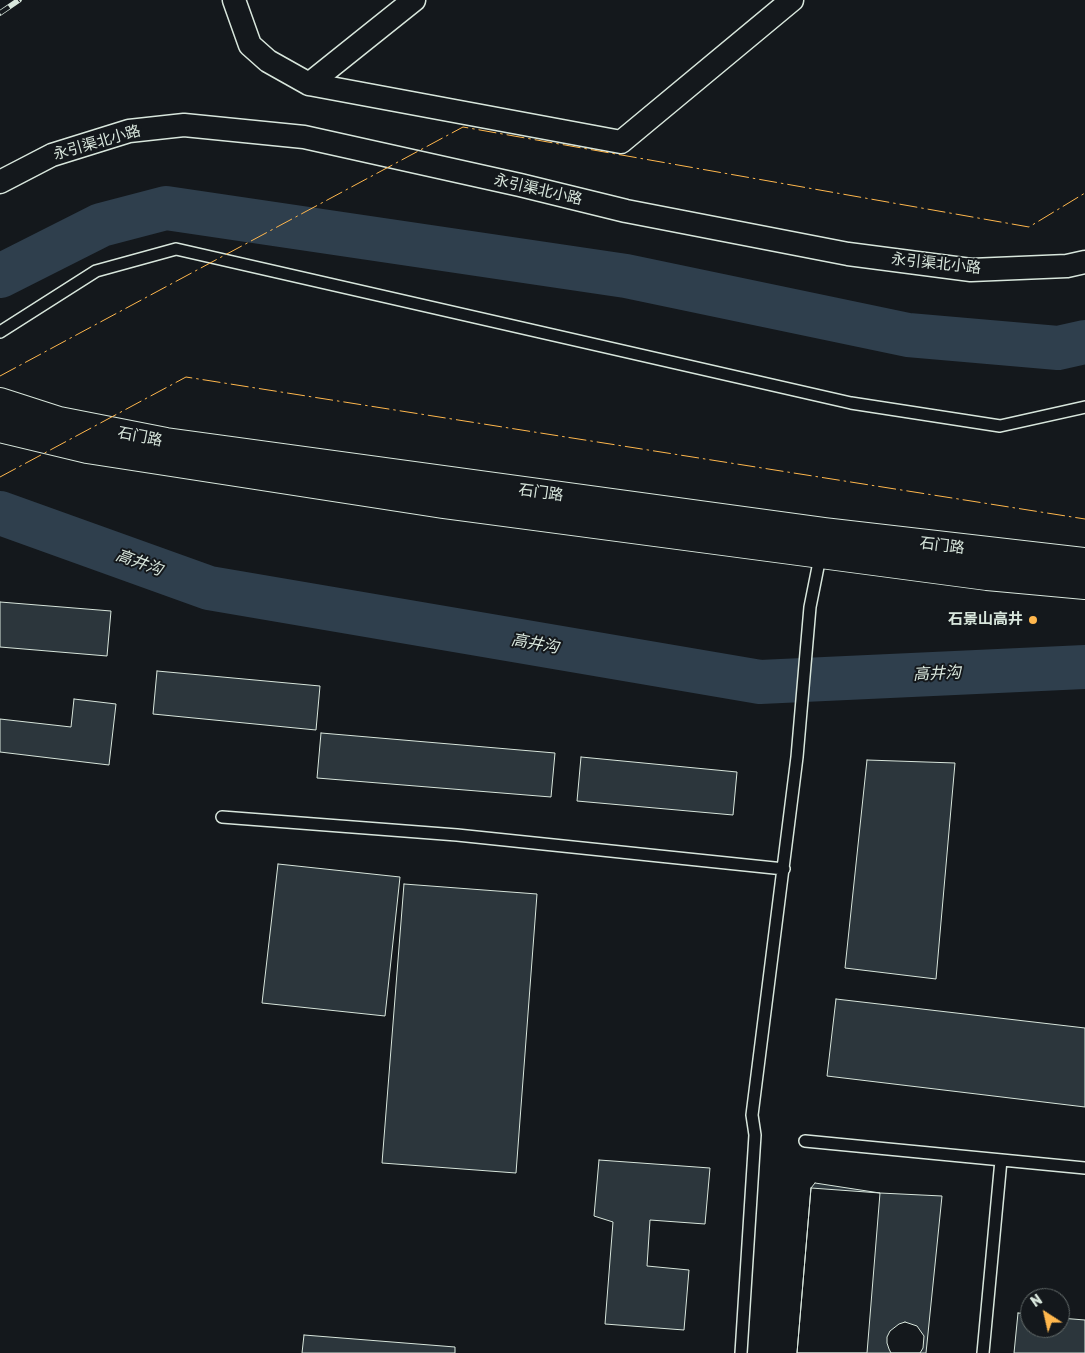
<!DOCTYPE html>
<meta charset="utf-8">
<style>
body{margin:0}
#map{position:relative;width:1085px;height:1353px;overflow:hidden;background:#14181c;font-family:Rubik,sans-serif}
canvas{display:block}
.north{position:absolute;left:1020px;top:1288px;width:50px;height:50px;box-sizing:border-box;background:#14181c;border:1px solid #626a69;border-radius:50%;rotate:325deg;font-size:14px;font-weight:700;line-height:20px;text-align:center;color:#d8e6dc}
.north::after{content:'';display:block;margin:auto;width:18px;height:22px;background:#ffb74d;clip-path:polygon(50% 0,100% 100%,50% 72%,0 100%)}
</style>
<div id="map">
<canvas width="1085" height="1353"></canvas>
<div class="north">N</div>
</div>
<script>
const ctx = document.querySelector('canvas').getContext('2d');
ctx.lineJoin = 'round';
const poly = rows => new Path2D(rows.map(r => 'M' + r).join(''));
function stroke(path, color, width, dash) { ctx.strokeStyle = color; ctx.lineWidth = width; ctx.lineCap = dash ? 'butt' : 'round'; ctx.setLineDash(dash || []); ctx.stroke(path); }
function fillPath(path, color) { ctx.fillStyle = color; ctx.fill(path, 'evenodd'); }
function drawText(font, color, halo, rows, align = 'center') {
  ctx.font = font + ' Rubik,"Noto Sans SC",sans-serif'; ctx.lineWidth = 4; ctx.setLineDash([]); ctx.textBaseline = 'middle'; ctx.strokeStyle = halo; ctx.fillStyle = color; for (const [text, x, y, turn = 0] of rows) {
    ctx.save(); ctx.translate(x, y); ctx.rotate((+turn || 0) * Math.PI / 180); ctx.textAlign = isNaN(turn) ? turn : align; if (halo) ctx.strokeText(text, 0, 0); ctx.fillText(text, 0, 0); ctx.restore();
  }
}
stroke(poly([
 [0,276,101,225,166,208,626,276,908,335,1058,348,1085,342],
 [0,513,209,588,760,682,1085,667]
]), '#2f3f4d', 44);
const building = poly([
 [0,602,111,611,107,656,0,647,0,602],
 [157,671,320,686,316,730,153,714,157,671],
 [74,699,116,704,109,765,0,752,0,719,71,727,74,699],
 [321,733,555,753,551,797,317,778,321,733],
 [581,757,737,772,733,815,577,801,581,757],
 [867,760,955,763,936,979,845,968,867,760],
 [278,864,400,877,385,1016,262,1003,278,864],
 [404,884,537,894,516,1173,382,1163,404,884],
 [836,999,1085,1028,1085,1107,827,1076,836,999],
 [599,1160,710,1168,705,1224,650,1220,647,1266,689,1270,684,1330,605,1324,613,1222,594,1216,599,1160],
 [815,1183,880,1193,942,1196,926,1353,797,1353,811,1188,815,1183],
 [811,1188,880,1193,867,1353,797,1353,811,1188],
 [1018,1313,1030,1314,1030,1328,1060,1328,1060,1318,1085,1320,1085,1353,1014,1353,1018,1313],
 [905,1322,917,1326,924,1336,923,1348,920,1353,891,1353,889,1349,887,1343,887,1337,890,1331,899,1324,905,1322],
 [304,1335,455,1347,455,1353,302,1353,304,1335]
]);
fillPath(building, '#2c363c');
stroke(building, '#d8e6dc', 1);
const service = poly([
 [0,332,96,271,176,249,851,403,1000,426,1085,407],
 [222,817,457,835,784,869],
 [805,1141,1085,1168],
 [741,1353,755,1135,752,1115,797,757,810,607,821,552],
 [983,1353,1001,1160]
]);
const minor = poly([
 [234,0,250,45,268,61,309,84,414,0],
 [309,84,621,142,792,0],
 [0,182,52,155,129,131,184,125,304,137,520,185,626,211,848,254,971,270,1067,266,1085,262]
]);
const trunk = poly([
 [0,402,59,421,166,442,825,532,1085,562],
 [0,428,87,449,443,504,987,576,1085,585]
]);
stroke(service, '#d8e6dc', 14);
stroke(minor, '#d8e6dc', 25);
stroke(trunk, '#d8e6dc', 30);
stroke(service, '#14181c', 11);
stroke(minor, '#14181c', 22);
stroke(trunk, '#14181c', 28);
const rail = poly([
 [0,13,19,0]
]);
stroke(rail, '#d8e6dc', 5.5);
stroke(rail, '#14181c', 4, [11]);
stroke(poly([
 [0,376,463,127,1029,227,1085,193],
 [0,477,186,377,1085,519]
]), '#ffb74d', 1, [18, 4, 2.5, 4]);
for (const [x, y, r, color] of [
 [1033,620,5,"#ffb74d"]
]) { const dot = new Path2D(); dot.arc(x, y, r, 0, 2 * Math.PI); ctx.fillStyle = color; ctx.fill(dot); stroke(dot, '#14181c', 2); }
drawText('15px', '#d8e6dc', '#14181c', [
 ["永引渠北小路",97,143,-16],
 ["永引渠北小路",538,190,13],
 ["永引渠北小路",936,264,6],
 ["石门路",140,437,11],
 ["石门路",541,493,8],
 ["石门路",942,546,7]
]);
drawText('bold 15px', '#d8e6dc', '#14181c', [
 ["石景山高井",1023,620]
], 'right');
drawText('italic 16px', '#d8e6dc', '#14181c', [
 ["高井沟",139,563,20],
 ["高井沟",535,644,10],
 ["高井沟",937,674,-3]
]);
</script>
